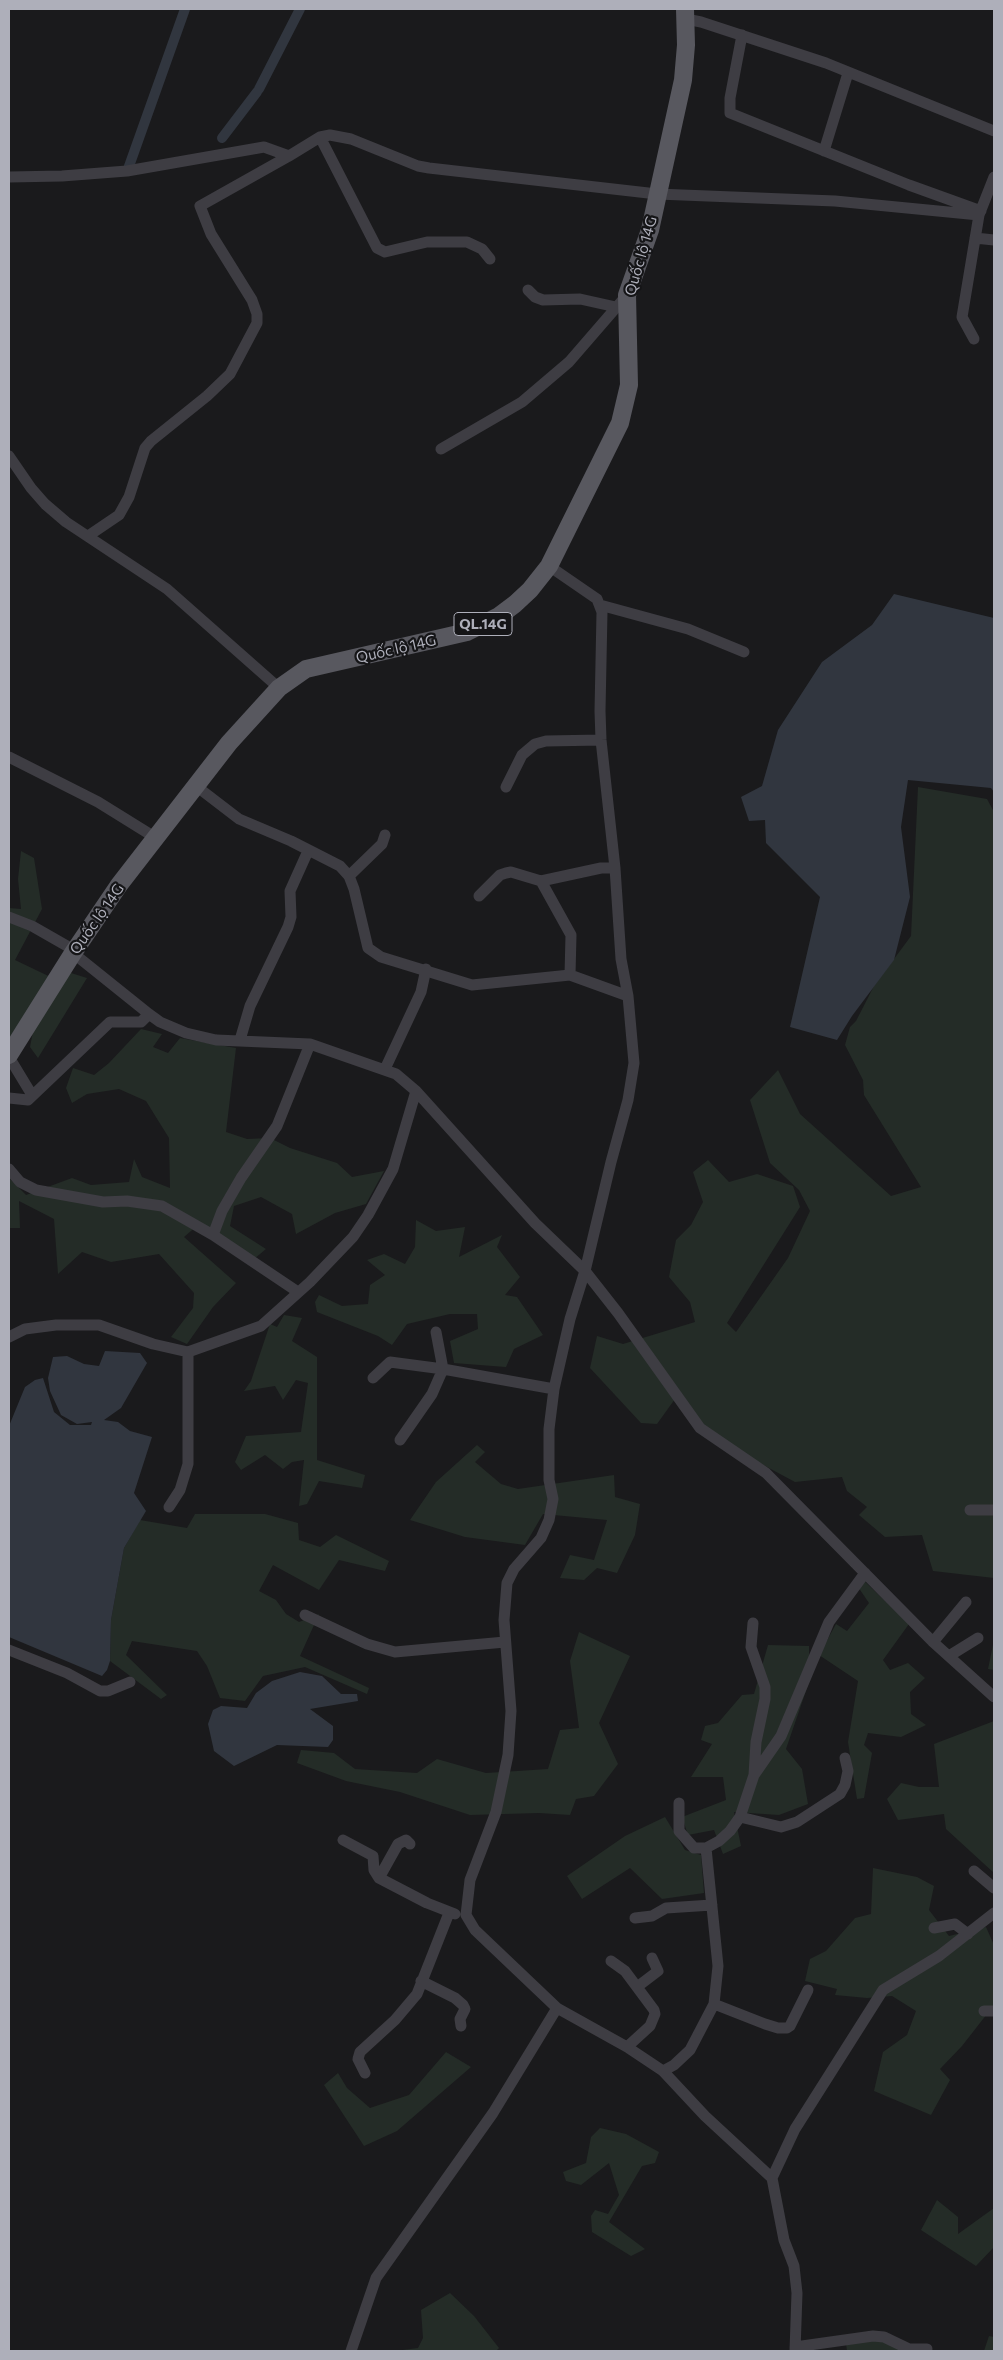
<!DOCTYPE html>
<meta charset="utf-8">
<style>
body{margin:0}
#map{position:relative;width:1003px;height:2360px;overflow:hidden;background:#1a1a1c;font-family:Commissioner,sans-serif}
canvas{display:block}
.frame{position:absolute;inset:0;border:10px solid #aeafba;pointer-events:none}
</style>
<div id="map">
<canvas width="1003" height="2360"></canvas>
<div class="frame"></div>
</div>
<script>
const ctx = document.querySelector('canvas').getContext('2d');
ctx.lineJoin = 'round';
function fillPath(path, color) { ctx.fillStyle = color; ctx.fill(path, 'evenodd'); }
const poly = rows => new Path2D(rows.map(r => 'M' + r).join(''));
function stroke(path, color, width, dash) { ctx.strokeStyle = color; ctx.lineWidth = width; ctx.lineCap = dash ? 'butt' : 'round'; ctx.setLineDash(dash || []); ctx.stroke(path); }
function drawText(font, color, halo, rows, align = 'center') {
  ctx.font = font + ' Commissioner,sans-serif'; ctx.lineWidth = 4.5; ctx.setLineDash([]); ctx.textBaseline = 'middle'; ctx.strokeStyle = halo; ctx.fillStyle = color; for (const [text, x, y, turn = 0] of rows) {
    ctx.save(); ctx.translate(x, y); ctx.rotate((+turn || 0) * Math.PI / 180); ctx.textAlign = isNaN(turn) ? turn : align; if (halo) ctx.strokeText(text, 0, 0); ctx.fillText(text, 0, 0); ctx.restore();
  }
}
fillPath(poly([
 [918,787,987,799,994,812,994,1578,933,1571,922,1535,885,1537,859,1515,867,1507,847,1491,842,1477,795,1482,713,1438,680,1392,657,1424,641,1423,590,1368,597,1336,623,1344,695,1322,690,1302,669,1277,676,1240,691,1225,703,1202,693,1172,708,1160,729,1182,757,1174,793,1186,800,1207,727,1323,736,1332,788,1258,810,1211,799,1190,770,1163,750,1100,778,1070,800,1114,891,1196,921,1187,864,1095,863,1080,845,1045,850,1027,856,1021,874,986,911,936],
 [21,851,34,858,42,909,15,960,63,983,71,973,87,978,38,1058,30,1047,40,994,9,1038,9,908,21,909,18,879],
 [141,1029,162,1034,153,1047,168,1053,180,1038,236,1048,226,1132,247,1139,270,1138,290,1148,337,1163,352,1177,384,1171,366,1204,335,1213,296,1234,292,1214,261,1197,234,1206,230,1226,266,1249,254,1259,199,1224,184,1237,236,1283,213,1307,187,1344,171,1337,193,1308,194,1293,159,1254,111,1262,82,1252,58,1274,54,1219,19,1201,20,1228,9,1228,9,1178,26,1195,72,1178,91,1185,129,1182,134,1159,142,1177,170,1188,169,1138,146,1101,119,1089,87,1094,72,1103,66,1088,73,1068,94,1075,109,1063],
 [416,1220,436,1231,465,1227,459,1257,502,1235,497,1247,520,1277,505,1295,517,1297,543,1335,514,1349,506,1367,454,1363,450,1341,478,1329,477,1314,450,1314,407,1324,392,1345,378,1336,317,1312,315,1302,319,1295,342,1306,368,1304,370,1285,385,1275,367,1260,384,1254,405,1264,415,1247],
 [284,1315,302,1318,292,1341,317,1357,317,1460,365,1475,362,1488,319,1481,307,1504,299,1506,304,1460,292,1462,283,1469,265,1455,241,1470,235,1462,246,1436,301,1432,308,1383,296,1380,283,1400,275,1386,244,1391,251,1381,270,1324,277,1327],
 [477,1445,485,1452,475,1462,501,1484,518,1489,614,1475,615,1497,640,1504,635,1535,617,1573,597,1568,584,1580,560,1578,570,1555,594,1560,607,1520,543,1514,525,1545,465,1537,410,1520,436,1482],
 [195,1514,265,1514,298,1523,299,1540,320,1547,336,1535,389,1561,385,1571,339,1560,319,1590,273,1565,259,1591,276,1600,286,1614,299,1622,319,1614,300,1656,369,1688,367,1694,305,1667,263,1676,245,1701,220,1698,207,1666,197,1651,132,1641,126,1655,167,1695,161,1699,110,1661,111,1620,124,1548,140,1520,187,1528],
 [858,1575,909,1624,883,1660,890,1670,908,1663,925,1678,910,1692,911,1714,926,1725,901,1737,868,1733,864,1745,872,1753,864,1798,857,1799,848,1742,858,1681,819,1655,836,1624,847,1631,869,1603,854,1581],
 [579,1632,630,1656,599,1723,618,1764,594,1796,576,1799,570,1815,539,1813,470,1815,400,1792,346,1781,297,1763,301,1750,334,1753,355,1769,417,1773,437,1759,486,1773,548,1769,560,1730,579,1728,570,1661],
 [994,1640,994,1670,988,1669],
 [768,1645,809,1646,809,1682,786,1749,802,1769,808,1804,779,1815,734,1812,741,1846,723,1854,714,1830,688,1835,682,1817,726,1800,723,1777,691,1777,712,1744,701,1740,705,1726,718,1723,742,1695,754,1694],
 [994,1721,994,1873,946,1829,944,1814,898,1820,887,1799,901,1783,919,1787,939,1787,934,1744],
 [665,1817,685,1850,701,1855,704,1893,662,1899,630,1868,582,1899,567,1876,625,1836],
 [873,1868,917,1877,934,1886,929,1910,949,1936,986,1927,994,1945,994,2005,962,2046,940,2069,950,2080,931,2115,874,2091,883,2052,907,2035,916,2011,892,1996,867,1998,835,1995,837,1989,805,1981,810,1959,826,1951,855,1918,871,1914],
 [446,2052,471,2067,397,2131,364,2146,324,2085,338,2073,347,2088,370,2108,409,2095],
 [600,2128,626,2134,659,2152,655,2163,642,2166,609,2222,645,2249,631,2256,592,2232,591,2216,595,2210,608,2214,619,2195,609,2163,581,2185,566,2181,563,2172,586,2163,591,2137],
 [937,2200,958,2217,958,2234,994,2208,994,2247,976,2266,921,2230],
 [450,2293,474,2316,499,2348,496,2351,395,2351,418,2348,423,2338,421,2310],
 [845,2336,885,2338,907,2351,847,2351],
 [989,2336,994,2337,994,2351,984,2351]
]), '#242c27');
fillPath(poly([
 [894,594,994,618,994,792,991,788,908,780,901,827,910,897,894,960,852,1016,837,1040,790,1027,820,897,766,843,765,820,749,821,741,797,762,786,778,730,822,662,872,625],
 [105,1351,140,1353,147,1363,121,1408,104,1420,118,1422,130,1431,152,1437,134,1493,146,1511,124,1548,111,1620,110,1661,107,1670,102,1676,9,1637,9,1426,25,1387,35,1380,43,1378,54,1412,70,1425,91,1425,92,1422,77,1424,61,1415,50,1391,48,1378,53,1357,67,1356,84,1364,99,1366],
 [300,1672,322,1676,341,1694,357,1694,358,1701,310,1709,333,1726,333,1740,328,1747,277,1745,234,1766,214,1751,208,1724,213,1710,221,1706,247,1708,256,1693,272,1681]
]), '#31363f');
stroke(poly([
 [259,89,300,9],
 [222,138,257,92],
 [128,169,185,9]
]), '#31363f', 10);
stroke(poly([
 [686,19,701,22,826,63,994,131],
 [742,35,730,98,730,113,909,185,981,211],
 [320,137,377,248,385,252,427,242,467,242,482,249,490,259],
 [824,151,848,73],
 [9,177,62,176,127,171,264,147,289,156,320,137,330,135,351,139,418,166,429,168,657,194,835,201,979,215],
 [975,238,994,240],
 [528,290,535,297,543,300,580,299,616,307],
 [974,339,962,317,979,215,994,177],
 [441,449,522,402,569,362,627,295],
 [9,456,31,488,45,504,66,522,167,589,279,688],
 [88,536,119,515,129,497,145,448,151,441,207,396,230,374,257,323,257,314,252,300,211,234,200,206,289,156],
 [600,605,688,629,744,652],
 [9,757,98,802,156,838],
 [196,786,239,819,291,841,340,866,349,876,354,889,368,948,381,957,472,985,570,975,628,996],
 [506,787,522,755,535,744,546,741,601,740],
 [349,876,382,844,385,835],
 [541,881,571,935,570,975],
 [479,896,500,875,506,873,511,872,541,881,601,868,615,868],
 [9,917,32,926,74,950],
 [73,953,149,1014,160,1022,186,1033,216,1040,310,1044,396,1074,416,1091,535,1223,585,1271,618,1313,700,1428,766,1473,933,1642,994,1697],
 [240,1040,250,1006,288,927,291,917,290,891,308,851],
 [9,1057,32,1095],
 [385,1069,421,992,426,969],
 [9,1098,28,1100,110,1022,141,1022,149,1014],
 [9,1169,20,1182,36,1190,103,1202,127,1201,162,1206,213,1235,222,1211,241,1178,277,1126,310,1044],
 [213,1235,298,1292],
 [9,1337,25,1329,56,1325,99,1325,153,1344,188,1352,261,1326,310,1282,353,1237,368,1215,393,1169,416,1091],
 [373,1378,390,1362,443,1369,554,1389],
 [400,1440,432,1394,443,1369,436,1332],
 [169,1507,180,1490,188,1464,188,1352],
 [970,1510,994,1510],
 [305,1615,367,1644,395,1652,505,1642],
 [753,1623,751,1647,765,1687,765,1699,756,1742,754,1775],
 [933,1642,966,1602],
 [9,1650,67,1673,100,1691,108,1691,130,1682],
 [949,1656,978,1638],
 [679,1803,679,1831,694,1848,706,1848,719,1841,730,1831,740,1817,754,1775,781,1736,829,1622,865,1573],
 [740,1817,781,1827,797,1822,840,1794,845,1785,848,1771,845,1758],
 [343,1840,373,1856,374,1870,379,1878,427,1903,455,1914],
 [974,1871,994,1888],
 [379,1878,398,1844,406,1840,410,1844],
 [635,1918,652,1916,666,1908,712,1905],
 [934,1928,955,1924,968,1934],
 [611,1961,625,1971,654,2010,655,2014,650,2026,627,2047],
 [421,1981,455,1998,463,2005,465,2009,460,2019,461,2026],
 [637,1987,658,1971,652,1958],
 [714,2004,765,2024,778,2028,787,2028,790,2026,808,1990],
 [557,2008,627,2047,663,2071,705,2116,772,2178],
 [984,2011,994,2011],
 [663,2071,674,2065,690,2050,714,2004,718,1966,706,1848],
 [365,2073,358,2059,360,2052,395,2020,417,1994,449,1913],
 [795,2347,873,2336,884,2337,909,2349,927,2349],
 [351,2351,376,2278,493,2113,557,2008,475,1930,466,1915,470,1880,496,1812,508,1755,511,1711,504,1620,507,1583,514,1569,541,1538,549,1520,553,1499,549,1480,549,1429,554,1389,570,1319,585,1271,611,1162,628,1100,634,1063,628,996,621,959,615,868,601,740,600,711,602,612,597,599,549,566],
 [795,2351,797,2293,794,2266,784,2240,772,2178,795,2129,883,1990,939,1956,994,1913]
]), '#3e3d43', 11);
stroke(poly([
 [9,1055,73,953,119,885,229,743,279,688,306,669,467,632,499,616,515,604,530,590,549,566,620,423,629,385,627,295,650,230,683,80,686,45,685,9]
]), '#58585f', 18);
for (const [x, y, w] of [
 [483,624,58]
]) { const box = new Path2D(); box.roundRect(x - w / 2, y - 11.5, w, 23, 4); ctx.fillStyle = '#151517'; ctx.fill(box); stroke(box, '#aeafba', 1); }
drawText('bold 14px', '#aeafba', null, [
 ["QL.14G",483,624]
]);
drawText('15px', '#aeafba', '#151517', [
 ["Quốc lộ 14G",641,256,-74],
 ["Quốc lộ 14G",396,649,-13],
 ["Quốc lộ 14G",97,919,-55]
]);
</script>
